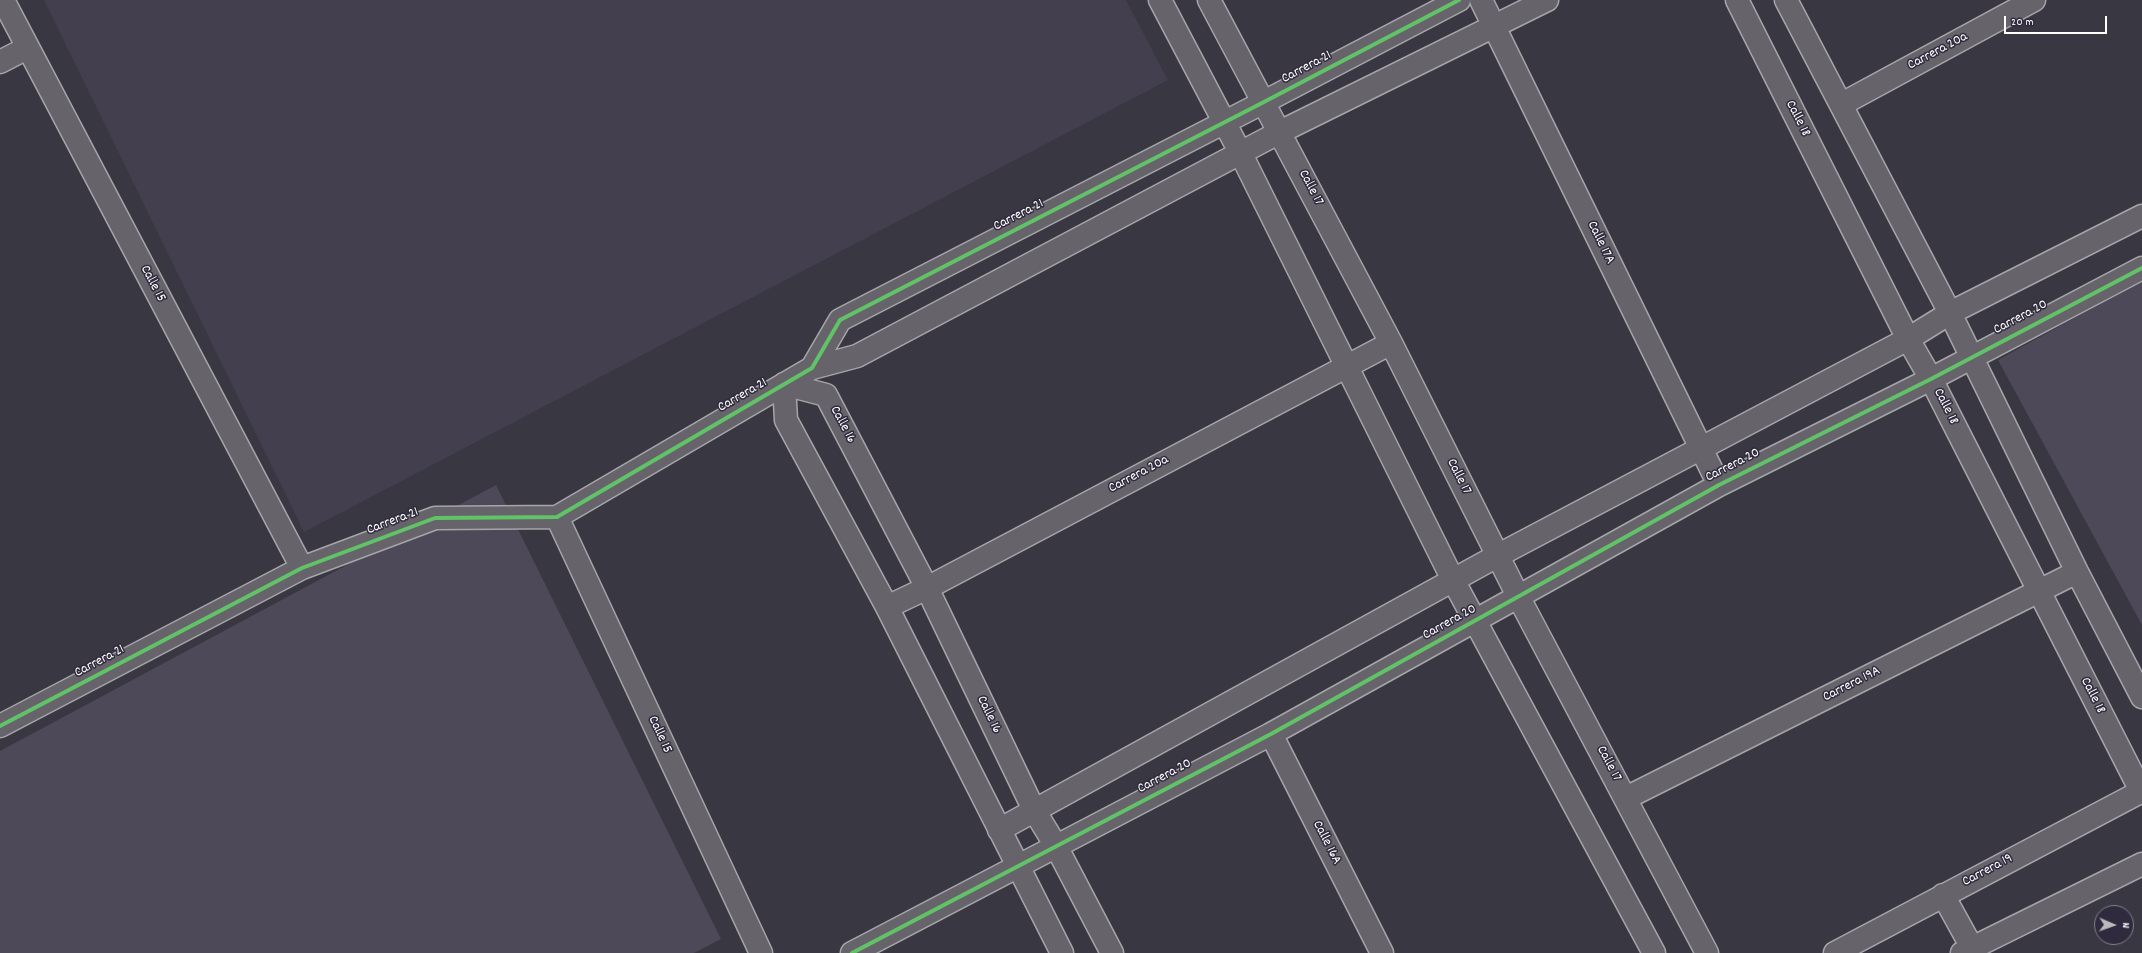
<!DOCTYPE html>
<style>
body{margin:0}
#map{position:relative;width:2142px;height:953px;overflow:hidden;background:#393741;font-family:Dekko,sans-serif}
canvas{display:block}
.north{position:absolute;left:2094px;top:905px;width:40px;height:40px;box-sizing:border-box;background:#2f2a3d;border:1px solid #827f8b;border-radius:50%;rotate:92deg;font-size:11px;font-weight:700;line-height:16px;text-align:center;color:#fff}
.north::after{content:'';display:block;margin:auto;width:14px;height:18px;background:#bab9bc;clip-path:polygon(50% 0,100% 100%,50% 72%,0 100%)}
.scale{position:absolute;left:2004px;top:16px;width:103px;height:18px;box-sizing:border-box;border:2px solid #fff;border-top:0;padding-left:5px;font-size:12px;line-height:14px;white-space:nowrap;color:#fff;-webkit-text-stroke:3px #2f2a3d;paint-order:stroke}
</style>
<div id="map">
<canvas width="2142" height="953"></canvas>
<div class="north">N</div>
<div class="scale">20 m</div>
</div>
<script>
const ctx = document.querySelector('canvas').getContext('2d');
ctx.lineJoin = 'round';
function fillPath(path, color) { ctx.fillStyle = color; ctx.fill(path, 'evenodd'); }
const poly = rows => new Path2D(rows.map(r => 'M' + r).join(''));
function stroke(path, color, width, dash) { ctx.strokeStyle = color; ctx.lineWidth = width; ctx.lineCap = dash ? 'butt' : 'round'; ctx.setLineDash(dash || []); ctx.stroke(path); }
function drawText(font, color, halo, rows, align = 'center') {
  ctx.font = font + ' Dekko,sans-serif'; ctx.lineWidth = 3; ctx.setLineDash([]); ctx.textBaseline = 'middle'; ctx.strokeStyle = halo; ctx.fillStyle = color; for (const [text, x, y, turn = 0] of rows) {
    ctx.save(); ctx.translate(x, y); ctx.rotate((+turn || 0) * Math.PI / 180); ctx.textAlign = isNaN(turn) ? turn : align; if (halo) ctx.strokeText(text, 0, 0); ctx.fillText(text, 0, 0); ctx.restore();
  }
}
fillPath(poly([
 [44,0,1126,0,1168,80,304,532]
]), '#433f4f');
fillPath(poly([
 [2142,281,2142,625,1998,360],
 [496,485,721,939,694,953,0,953,0,751]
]), '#4e4958');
const street = poly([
 [3,0,302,568],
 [1160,0,1241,154,1453,580,1654,953],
 [1209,0,1391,343,1519,598,1707,953],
 [1481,0,1719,485],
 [1737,0,1908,339,1931,379,2142,793],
 [1786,0,1950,313,2077,572,2142,697],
 [0,62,27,48],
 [1842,104,2034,0],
 [812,368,857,356,1280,132,1547,0],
 [557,517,761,953],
 [887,607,927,588,1391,343],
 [0,726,302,568,435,518,557,517,812,368,840,320,1262,103,1459,0],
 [1271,734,1382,953],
 [1626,798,2077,572],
 [999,830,1497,556,1908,339,1950,313,2142,216],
 [1943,895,1975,953],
 [852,953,1271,734,1719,485,1931,379,2142,268],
 [1062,953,887,607,786,420,784,384,826,395,927,588,1034,810,1056,846,1112,953],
 [1835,953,2142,791],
 [1962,953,2142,864]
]);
stroke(street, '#a6a5aa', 25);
stroke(street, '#66646a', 22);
stroke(poly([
 [0,726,302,568,435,518,557,517,812,368,840,320,1262,103,1459,0],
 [852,953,1271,734,1719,485,1931,379,2142,268]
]), '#61c268', 4);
drawText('14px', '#fff', '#2f2a3d', [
 ["Carrera 20a",1938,52,-28],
 ["Carrera 21",1307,68,-28],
 ["Calle 18",1797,119,63],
 ["Calle 17",1310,188,62],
 ["Carrera 21",1019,216,-27],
 ["Calle 17A",1600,243,64],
 ["Calle 15",152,284,62],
 ["Carrera 20",2021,318,-28],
 ["Carrera 21",743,396,-30],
 ["Calle 18",1945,407,63],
 ["Calle 16",842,425,62],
 ["Carrera 20",1733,466,-27],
 ["Carrera 20a",1139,475,-28],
 ["Calle 17",1458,477,63],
 ["Carrera 21",393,522,-21],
 ["Carrera 20",1450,623,-29],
 ["Carrera 21",100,662,-28],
 ["Carrera 19A",1852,685,-27],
 ["Calle 18",2092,696,63],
 ["Calle 16",988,715,64],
 ["Calle 15",659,735,65],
 ["Calle 17",1608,764,62],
 ["Carrera 20",1165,777,-28],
 ["Calle 16A",1326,843,63],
 ["Carrera 19",1988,871,-28]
]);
</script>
